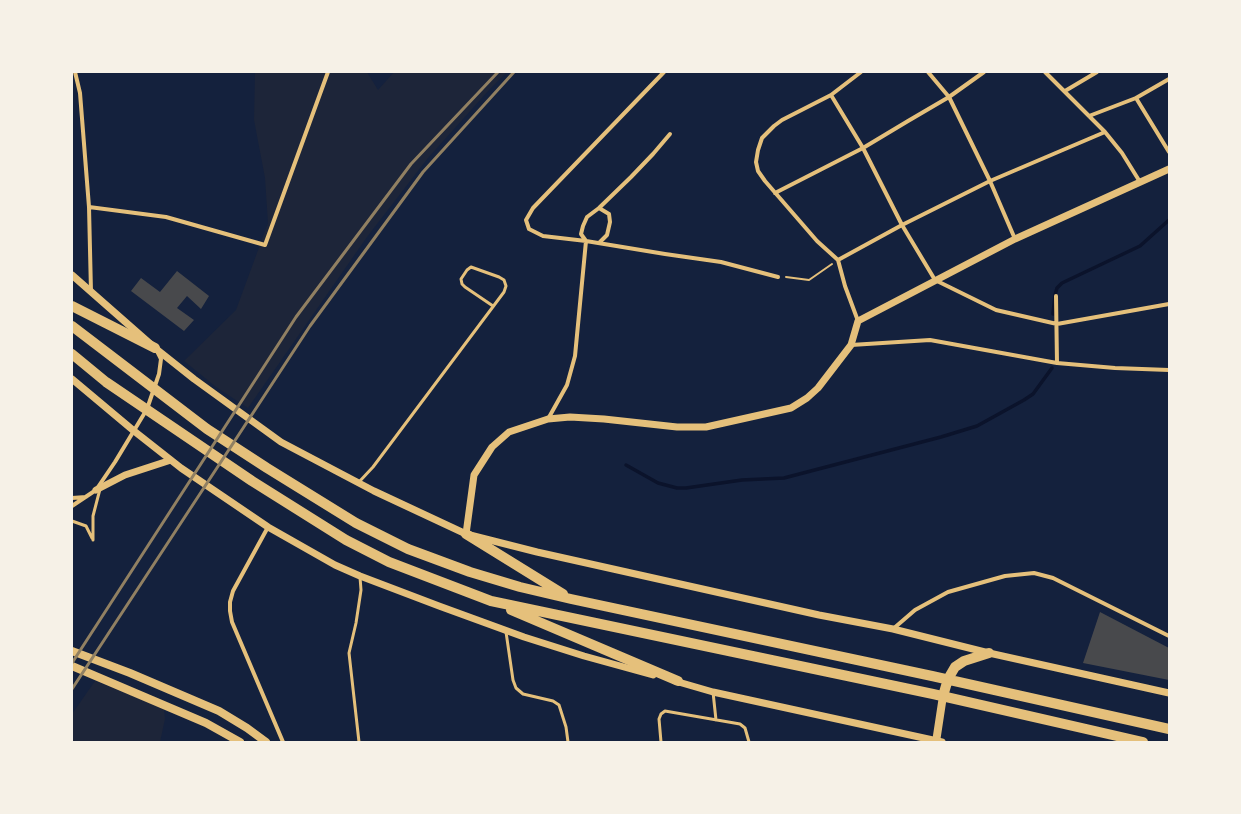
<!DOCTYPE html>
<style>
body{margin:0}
#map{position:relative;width:1241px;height:814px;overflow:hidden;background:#14213d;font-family:"Open Sans",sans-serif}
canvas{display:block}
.frame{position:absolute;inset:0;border:73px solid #f6f1e7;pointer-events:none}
</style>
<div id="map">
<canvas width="1241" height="814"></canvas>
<div class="frame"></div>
</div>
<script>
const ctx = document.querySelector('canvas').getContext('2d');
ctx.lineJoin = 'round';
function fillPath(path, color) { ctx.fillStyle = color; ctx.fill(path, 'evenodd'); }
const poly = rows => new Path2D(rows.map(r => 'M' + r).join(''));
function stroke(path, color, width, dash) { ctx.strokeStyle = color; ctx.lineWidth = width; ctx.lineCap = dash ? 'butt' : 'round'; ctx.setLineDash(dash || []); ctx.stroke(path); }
fillPath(poly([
 [255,72,367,72,378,90,394,72,507,72,490,89,428,158,367,237,248,408,216,387,184,361,236,310,268,223,265,178,254,120],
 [95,681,164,708,165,719,160,742,72,742,72,714]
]), '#1d2539');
stroke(poly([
 [1053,314,1055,295,1057,288,1062,283,1140,246,1169,220],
 [626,465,658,483,677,488,686,488,742,480,784,478,941,437,977,426,1024,400,1033,394,1052,368]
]), '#0b132b', 3.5);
fillPath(poly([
 [177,271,209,296,201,309,187,296,177,308,194,320,184,331,131,291,141,278,160,292],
 [1100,612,1169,648,1169,680,1083,663]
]), '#48494c');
stroke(poly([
 [786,277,809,280,832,264]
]), '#e5c07b', 2);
stroke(poly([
 [359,482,373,467,504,292,506,286,504,280,499,277,471,267,467,270,461,279,462,284,465,287,493,306],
 [72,521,86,526,92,538],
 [93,540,93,516,100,489],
 [506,632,513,680,516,688,523,694,553,701,559,705,566,727,568,742],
 [713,692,716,720],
 [359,742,349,653,356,623,361,590,360,577],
 [661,742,659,719,661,714,665,711,740,724,745,728,749,742]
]), '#e5c07b', 3);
stroke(poly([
 [75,72,80,93,89,207,91,292],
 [664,72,533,208,526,220,529,229,543,236,586,241,665,254,721,262,778,277],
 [928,72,949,97,990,181,1015,239],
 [1045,72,1105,132,1122,153,1140,182],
 [1065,91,1097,72],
 [831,95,863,148,902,225,935,280,996,310,1057,324,1169,304],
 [1136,98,1169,152],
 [1089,116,1136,98,1169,79],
 [775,193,863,148,908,121,949,97,984,72],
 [89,207,166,217,265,245,328,72],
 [599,243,607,235,610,222,609,214,599,208],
 [838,260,902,225,990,181,1105,132],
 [1056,296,1057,363],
 [858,321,845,286,838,260,817,241,765,181,758,171,756,162,758,150,762,138,774,126,782,120,831,95,861,72],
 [851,345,930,340,1057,363,1115,368,1169,370],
 [548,419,567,385,575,356,586,241,581,234,583,226,587,217,599,208,631,177,653,154,670,134],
 [72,498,86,497],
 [72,506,96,490,115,462,147,409,159,374,161,359,157,351],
 [268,527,233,591,230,602,230,611,232,622,283,742],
 [893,629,915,610,948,592,1005,576,1034,573,1053,578,1169,636]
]), '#e5c07b', 4);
stroke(poly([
 [72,275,155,348,194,379,281,442,374,491,466,534,537,552,819,615,893,629,989,653,1169,693],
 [72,379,134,431,181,468,268,527,335,565,360,576,439,606,524,637,584,656,653,675],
 [96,490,125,475,171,460],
 [466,534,474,475,492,447,509,432,548,419,570,417,604,419,677,427,706,427,791,408,807,398,818,388,851,345,858,321,1015,239,1169,169],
 [675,681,713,692,942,742]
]), '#e5c07b', 7);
stroke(poly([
 [72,651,130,673,219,711,247,728,266,742],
 [72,666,206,723,240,742],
 [936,742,943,696]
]), '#e5c07b', 8);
stroke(poly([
 [72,306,155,348],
 [72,326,207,429,267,468,356,523,408,549,470,572,520,587,571,599,932,676,1169,729],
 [72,354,106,382,252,481,346,540,389,562,491,601,933,694,1143,742],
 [466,534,563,594],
 [511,610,678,681],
 [943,696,948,679,955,667,964,661,989,653]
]), '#e5c07b', 10);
stroke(poly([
 [72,663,296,317,411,164,498,72],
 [72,689,310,326,423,172,514,72]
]), '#918062', 3);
</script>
